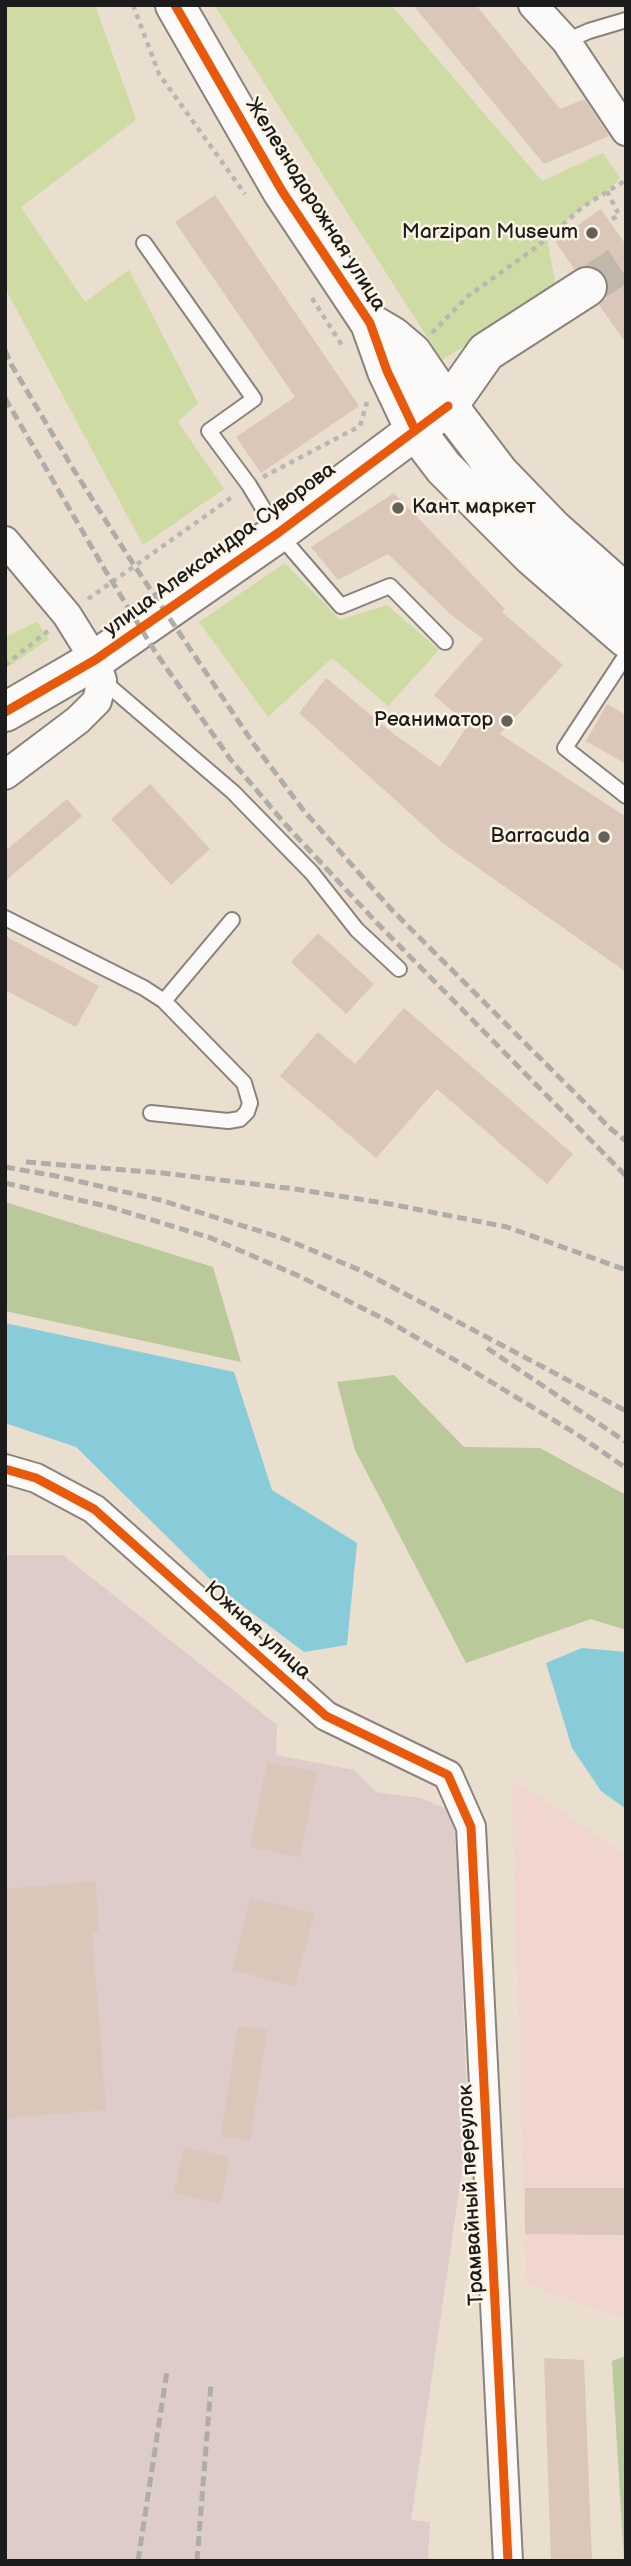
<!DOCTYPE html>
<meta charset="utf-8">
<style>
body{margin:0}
#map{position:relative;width:631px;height:2566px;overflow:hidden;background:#eadece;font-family:"Balsamiq Sans",sans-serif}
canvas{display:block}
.frame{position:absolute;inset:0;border:7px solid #1c1c1c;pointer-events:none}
</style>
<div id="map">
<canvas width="631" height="2566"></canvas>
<div class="frame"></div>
</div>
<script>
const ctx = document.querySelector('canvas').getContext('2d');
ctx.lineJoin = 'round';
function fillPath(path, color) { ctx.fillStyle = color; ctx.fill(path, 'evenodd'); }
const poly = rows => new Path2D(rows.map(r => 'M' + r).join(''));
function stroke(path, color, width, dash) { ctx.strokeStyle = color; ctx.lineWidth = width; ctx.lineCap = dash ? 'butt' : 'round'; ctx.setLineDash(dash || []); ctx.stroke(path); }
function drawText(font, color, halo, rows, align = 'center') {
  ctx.font = font + ' "Balsamiq Sans",sans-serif'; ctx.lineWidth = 5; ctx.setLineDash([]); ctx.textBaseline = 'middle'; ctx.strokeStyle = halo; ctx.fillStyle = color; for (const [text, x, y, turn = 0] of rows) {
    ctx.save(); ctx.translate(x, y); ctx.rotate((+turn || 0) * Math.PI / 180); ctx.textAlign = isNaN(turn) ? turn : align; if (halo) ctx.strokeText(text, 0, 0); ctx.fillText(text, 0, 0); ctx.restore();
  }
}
fillPath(poly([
 [517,1782,626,1855,626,2320,526,2284,512,1788]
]), '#f1d6d0');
fillPath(poly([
 [5,1555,63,1555,277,1725,276,1755,354,1770,376,1792,421,1798,453,1812,458,1879,468,2130,411,2520,430,2522,428,2561,5,2561]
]), '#ddccca');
fillPath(poly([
 [5,5,95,5,136,120,21,207,85,302,129,270,198,403,178,422,224,489,143,545,5,288],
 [214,5,391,5,542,181,603,153,620,178,607,191,584,206,547,237,556,288,442,360],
 [285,563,340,620,387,605,439,650,388,706,332,658,268,717,199,622],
 [37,622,49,639,5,669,5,637]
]), '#cedba3');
fillPath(poly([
 [5,1202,213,1267,241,1362,5,1311],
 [394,1375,464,1447,540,1448,626,1495,626,1630,591,1619,466,1663,355,1450,337,1382],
 [626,2356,626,2561,624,2561,612,2361]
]), '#bac999');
fillPath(poly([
 [5,1323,234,1372,272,1490,357,1543,347,1645,304,1652,219,1588,76,1447,5,1423],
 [582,1648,626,1652,626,1809,601,1791,572,1748,546,1663]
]), '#89ccd9');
fillPath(poly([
 [413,5,476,5,560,109,585,99,609,136,544,164],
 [215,195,359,406,261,473,236,437,295,397,175,222],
 [601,209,626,245,626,343,599,305,606,298,609,287,605,275,596,267,587,265,574,269,555,241],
 [394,493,505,609,502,612,563,665,500,734,626,817,626,972,444,844,299,713,326,678,394,734,440,767,468,725,434,695,483,639,449,613,388,554,338,580,311,547],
 [607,704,626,715,626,764,586,741],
 [150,784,210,849,171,885,111,819],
 [67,799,82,816,5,881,5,851],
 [318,933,374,984,346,1014,291,962],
 [5,936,99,986,76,1027,5,990],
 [404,1008,573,1154,547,1184,437,1089,376,1158,280,1076,318,1032,355,1064],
 [267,1762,317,1772,300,1857,250,1847],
 [95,1881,99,1930,92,1931,106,2110,5,2118,5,1889],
 [250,1898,314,1914,295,1986,232,1970],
 [238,2026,267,2030,250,2141,221,2136],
 [184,2147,230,2157,220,2204,174,2193],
 [525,2188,626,2188,626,2235,525,2234],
 [544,2358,584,2360,592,2561,551,2561]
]), '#dac7b9');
stroke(poly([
 [587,287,626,261]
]), '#c1b7aa', 38, [38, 19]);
const lane = poly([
 [566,41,589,31,626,20],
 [144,243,254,399,209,431,249,485,278,533,341,606,390,586,445,642],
 [626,655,565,748,626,796],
 [102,680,233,792,312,873,357,930,399,969],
 [5,918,144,988,164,1001,244,1083,250,1103,247,1112,240,1119,228,1121,151,1113],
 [164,1001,232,920]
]);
const street = poly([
 [533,5,566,41,626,131],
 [5,541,67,615,95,660,102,680,97,701,78,720,5,775],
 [5,1469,36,1478,94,1509,326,1716,448,1775,471,1827,508,2561]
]);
const secondary = poly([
 [448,406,486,352,587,287]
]);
const primary = poly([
 [175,5,282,191,370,323,387,371,415,430,444,468,533,557,626,638],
 [370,323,392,336,412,353,448,406,499,473,553,529,626,594],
 [5,712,95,660,278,533,448,406]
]);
stroke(lane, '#89837c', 18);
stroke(street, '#89837c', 32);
stroke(secondary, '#89837c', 42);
stroke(primary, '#89837c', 42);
stroke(poly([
 [133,5,159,74,245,194],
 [607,191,619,215,609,221],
 [312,298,343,347],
 [432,333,468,296,538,246,584,206,626,180],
 [263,477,360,426,367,402],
 [88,599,235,495],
 [5,665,48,631]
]), '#b9b7b4', 4.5, [5, 5]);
stroke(lane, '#fcfaf8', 14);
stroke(street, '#fcfaf8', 28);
stroke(secondary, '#fcfaf8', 38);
stroke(primary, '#fcfaf8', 38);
stroke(poly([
 [5,350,11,364,72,467,128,556,253,743,304,811,391,909,611,1129,626,1141],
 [5,398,105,570,156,653,231,760,286,825,377,923,626,1176],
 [26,1162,163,1173,295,1189,390,1204,507,1227,626,1270],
 [5,1167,56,1176,160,1200,285,1239,362,1271,626,1411],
 [5,1183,110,1207,211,1238,299,1276,388,1321,465,1366,578,1435,626,1468],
 [487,1348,626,1442],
 [138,2561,167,2371],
 [197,2561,211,2384]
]), '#aeadaa', 5, [10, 5]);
stroke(poly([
 [175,5,282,191,370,323,387,371,415,430],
 [5,712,95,660,278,533,448,406],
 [5,1469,36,1478,94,1509,326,1716,448,1775,471,1827,508,2561]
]), '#e8590c', 9);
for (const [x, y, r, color] of [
 [592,233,7,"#64605a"],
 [398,508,7,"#64605a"],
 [507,721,7,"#64605a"],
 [604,837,7,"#64605a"]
]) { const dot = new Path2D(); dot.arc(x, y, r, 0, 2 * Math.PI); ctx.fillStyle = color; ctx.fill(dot); stroke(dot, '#fcf5e5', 2.5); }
drawText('21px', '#1c1c1c', '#fcf5e5', [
 ["Железнодорожная улица",315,205,58],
 ["улица Александра Суворова",220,550,-36],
 ["Южная улица",257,1631,42],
 ["Трамвайный переулок",472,2195,-93]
]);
drawText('21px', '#1c1c1c', '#fcf5e5', [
 ["Marzipan Museum",578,233],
 ["Кант маркет",412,508,"left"],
 ["Реаниматор",493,721],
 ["Barracuda",590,837]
], 'right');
</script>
